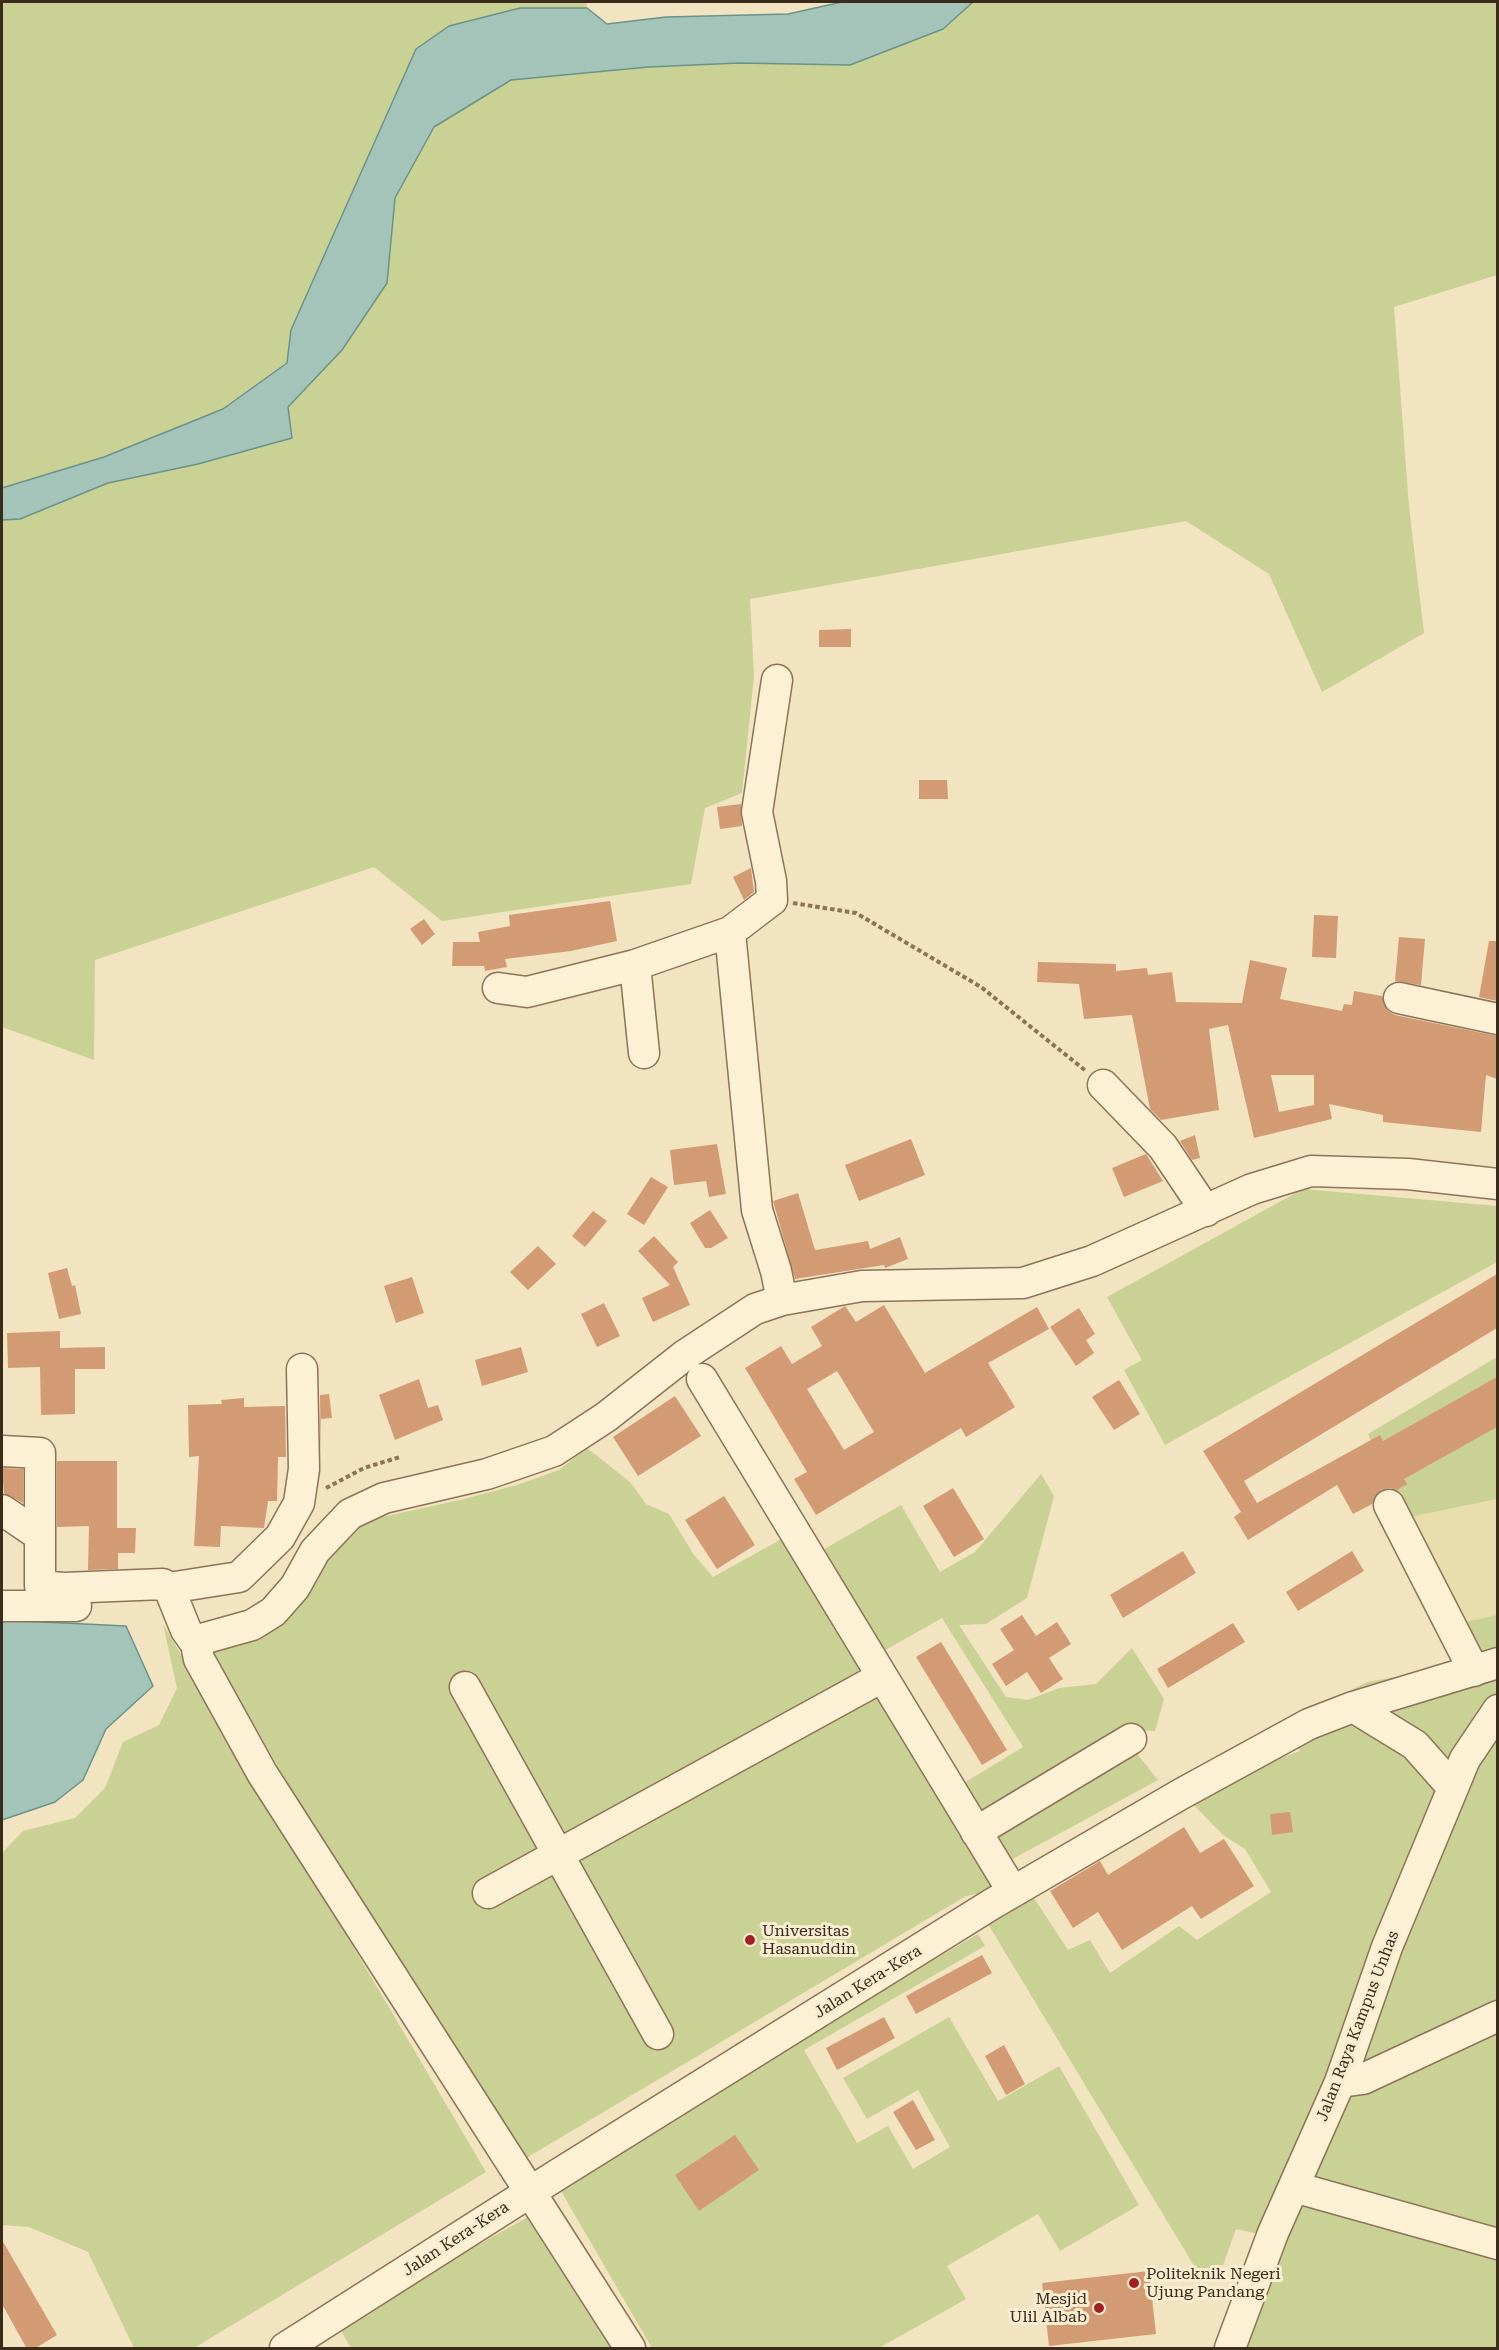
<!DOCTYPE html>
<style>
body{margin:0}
#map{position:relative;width:1499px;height:2350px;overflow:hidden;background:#f2e3c1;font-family:"Roboto Serif",serif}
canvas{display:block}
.frame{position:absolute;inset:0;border:3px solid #3b2b1c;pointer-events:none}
</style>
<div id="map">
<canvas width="1499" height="2350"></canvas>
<div class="frame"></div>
</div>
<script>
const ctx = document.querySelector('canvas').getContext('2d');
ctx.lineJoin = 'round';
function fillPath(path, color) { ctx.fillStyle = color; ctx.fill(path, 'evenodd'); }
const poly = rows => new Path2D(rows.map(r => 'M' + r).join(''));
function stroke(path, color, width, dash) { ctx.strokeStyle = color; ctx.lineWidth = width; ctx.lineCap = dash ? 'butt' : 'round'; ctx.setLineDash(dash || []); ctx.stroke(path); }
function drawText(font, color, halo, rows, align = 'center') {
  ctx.font = font + ' "Roboto Serif",serif'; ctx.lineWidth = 6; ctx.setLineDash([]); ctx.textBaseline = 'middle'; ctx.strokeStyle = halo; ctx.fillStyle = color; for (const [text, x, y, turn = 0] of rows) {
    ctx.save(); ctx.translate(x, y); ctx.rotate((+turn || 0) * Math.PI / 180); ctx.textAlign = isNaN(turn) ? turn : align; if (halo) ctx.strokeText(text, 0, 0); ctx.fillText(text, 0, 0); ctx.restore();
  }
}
fillPath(poly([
 [1497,1499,1497,1615,1461,1623,1405,1518]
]), '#e8dead');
fillPath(poly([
 [2,2,586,2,587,8,520,8,449,26,382,130,347,204,291,330,287,363,223,409,104,457,2,488],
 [973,2,1497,2,1497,275,1394,307,1409,507,1424,633,1322,692,1269,574,1186,521,750,599,754,676,742,793,705,808,691,884,442,921,374,867,95,960,94,1060,2,1027,2,520,20,519,108,483,198,464,288,407,342,350,387,283,395,198,434,127,511,80,648,67,739,63,850,65,943,29],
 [1303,1189,1497,1206,1497,1262,1165,1445,1124,1370,1142,1360,1107,1297],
 [1497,1357,1497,1499,1405,1518,1368,1434],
 [587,1448,630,1482,646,1504,669,1514,694,1555,713,1577,789,1535,972,1847,1134,1750,1158,1780,987,1873,997,1890,966,1896,518,2163,386,1955,212,1651,323,1564,364,1521,464,1499,517,1485,559,1470],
 [1041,1474,1054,1496,1027,1598,986,1624,959,1625,1006,1697,1028,1700,1059,1688,1096,1684,1132,1648,1164,1699,1155,1731,1129,1730,981,1821,959,1786,1023,1747,942,1618,880,1653,821,1551,901,1505,940,1572,975,1552],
 [1497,1615,1497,2348,1244,2348,1282,2239,1236,2229,1223,2265,1202,2279,988,1924,1034,1898,1068,1950,1090,1940,1110,1973,1179,1926,1197,1940,1271,1892,1245,1849,1223,1835,1191,1802,1232,1776,1300,1751,1289,1722,1367,1682,1450,1667,1461,1623],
 [163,1624,486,2172,194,2348,134,2348,88,2252,29,2227,2,2225,2,1853,23,1831,75,1818,105,1788,123,1742,159,1725,177,1688],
 [978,1934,985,1946,804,2050,857,2143,888,2126,913,2169,950,2147,918,2090,867,2119,843,2078,949,2017,998,2101,1059,2066,1139,2205,1060,2251,1038,2214,947,2266,966,2299,879,2348,652,2348,554,2179],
 [535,2213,611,2348,351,2348,337,2324]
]), '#cad194');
const water = poly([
 [842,2,973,2,943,29,850,65,739,63,648,67,511,80,434,127,395,198,387,283,342,350,288,407,292,438,198,464,108,483,20,519,2,520,2,488,104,457,223,409,287,363,291,330,416,49,449,26,520,8,587,8,607,24,666,17,788,14,842,2],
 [2,1620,126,1626,153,1686,106,1729,83,1780,55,1802,2,1820,2,1620]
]);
fillPath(water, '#a4c4ba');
stroke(water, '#6a9388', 1.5);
fillPath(poly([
 [851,629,851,647,819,647,819,630],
 [919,780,947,780,948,799,919,799],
 [741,804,742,826,720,829,717,807],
 [751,868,754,892,744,900,733,877],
 [610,901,617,941,571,951,505,959,507,967,485,971,484,966,452,966,453,942,480,942,478,932,510,926,509,915],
 [1314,915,1338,916,1336,958,1312,957],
 [424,919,435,934,422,945,410,929],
 [1399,937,1425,939,1421,985,1395,981],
 [1489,941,1497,941,1497,1001,1479,997],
 [1250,960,1287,968,1280,999,1342,1011,1344,1004,1352,1005,1354,991,1382,996,1387,1010,1395,1015,1497,1036,1497,1079,1486,1075,1481,1132,1383,1122,1383,1115,1329,1104,1332,1119,1254,1138,1228,1025,1209,1029,1219,1110,1161,1120,1150,1109,1132,1015,1084,1019,1079,984,1037,982,1038,962,1116,964,1116,971,1147,968,1148,975,1172,972,1176,1002,1242,1003],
 [1271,1075,1314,1075,1314,1105,1279,1112],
 [1195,1135,1200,1158,1192,1160,1180,1141],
 [911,1139,925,1175,859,1201,845,1165],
 [717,1144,726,1194,709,1197,706,1181,674,1185,670,1150],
 [1146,1154,1163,1181,1124,1197,1112,1168],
 [651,1177,668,1187,644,1225,627,1214],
 [798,1193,815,1250,868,1241,870,1249,900,1237,908,1259,885,1268,884,1265,795,1279,773,1201],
 [710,1210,728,1238,711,1248,705,1248,690,1223],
 [593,1211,607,1221,585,1247,572,1236],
 [654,1236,678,1262,673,1267,690,1305,653,1322,642,1298,670,1285,638,1251],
 [538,1246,556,1264,528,1290,510,1272],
 [67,1268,72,1286,75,1285,81,1314,59,1319,48,1273],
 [1497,1274,1497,1328,1244,1481,1257,1503,1380,1435,1383,1441,1497,1377,1497,1427,1404,1479,1407,1484,1397,1490,1389,1488,1381,1490,1372,1504,1353,1514,1337,1485,1248,1540,1234,1517,1241,1512,1203,1451],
 [412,1277,424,1313,396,1323,384,1286],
 [604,1303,620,1336,597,1347,581,1314],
 [884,1305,925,1373,1037,1307,1049,1329,988,1363,1015,1407,966,1437,961,1428,816,1515,794,1479,807,1472,745,1368,781,1346,792,1364,822,1346,811,1327,845,1306,856,1322],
 [837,1371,874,1432,844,1450,807,1389],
 [1079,1308,1095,1334,1086,1340,1094,1353,1076,1366,1050,1327],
 [60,1331,60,1348,105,1347,105,1369,75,1369,75,1414,41,1415,40,1367,8,1368,7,1333],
 [521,1347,528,1372,482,1386,475,1360],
 [419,1379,428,1408,438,1405,443,1420,395,1440,379,1395],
 [1119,1380,1140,1414,1114,1430,1092,1397],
 [329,1394,332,1418,321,1419,321,1463,320,1395],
 [675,1396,701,1436,638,1476,613,1437],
 [244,1398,244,1407,285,1406,286,1457,278,1457,277,1501,268,1501,264,1528,221,1526,220,1547,194,1546,199,1456,189,1457,188,1405,222,1404,221,1400],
 [57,1461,117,1461,117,1528,136,1528,135,1553,118,1553,118,1569,88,1570,89,1526,57,1527],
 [2,1468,23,1469,23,1503,4,1493],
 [953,1488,984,1539,954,1557,923,1506],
 [724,1496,755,1545,717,1569,685,1520],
 [1183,1551,1196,1573,1123,1618,1110,1595],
 [1352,1551,1364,1571,1298,1611,1286,1592],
 [1022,1615,1036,1636,1057,1622,1071,1644,1049,1658,1063,1679,1041,1693,1027,1672,1006,1686,992,1664,1014,1650,1000,1629],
 [1233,1623,1245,1642,1168,1688,1157,1669],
 [941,1642,1007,1750,982,1765,916,1657],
 [1290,1812,1293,1832,1272,1835,1270,1814],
 [1184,1827,1200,1853,1224,1839,1254,1886,1201,1919,1192,1906,1122,1950,1098,1912,1073,1928,1050,1891,1100,1861,1108,1875],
 [982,1955,992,1973,916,2014,906,1996],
 [884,2017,895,2038,837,2070,826,2048],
 [1004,2045,1025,2084,1006,2095,985,2056],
 [913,2100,935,2140,916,2150,893,2112],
 [735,2135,759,2170,699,2211,675,2175],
 [2,2240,57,2335,34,2349,27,2349,2,2304],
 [1149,2271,1156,2334,1049,2346,1042,2283]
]), '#d39b73');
const minor = poly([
 [730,932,757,1210,776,1271,782,1300],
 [635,965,644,1053],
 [498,988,527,992,635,965,730,932,772,900,771,881,757,812,777,680],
 [1399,998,1498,1019],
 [1103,1085,1163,1147,1206,1211],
 [702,1379,1013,1892],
 [2,1451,40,1453,40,1586,64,1588,163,1584,169,1588,186,1630,196,1644,199,1659,262,1773,630,2348],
 [1389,1505,1474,1671],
 [2,1510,39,1535],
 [169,1588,239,1577,280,1537,299,1503,304,1469,302,1369],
 [2,1606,76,1606],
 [196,1644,202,1639,252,1625,273,1612,295,1587,315,1551,350,1514,384,1498,487,1474,554,1451,606,1417,685,1355,755,1309,782,1300,862,1286,1023,1283,1092,1261,1252,1189,1311,1171,1408,1174,1498,1184],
 [465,1687,658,2034],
 [1353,1707,1498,1663],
 [976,1832,1131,1739],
 [488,1893,882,1677],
 [1340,2082,1363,2079,1498,2016],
 [1294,2187,1498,2244],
 [285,2348,557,2175,992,1904,1181,1794,1309,1724,1353,1707,1415,1745,1453,1788],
 [1230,2348,1273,2233,1340,2082,1387,1947,1441,1817,1465,1759,1498,1710]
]);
stroke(minor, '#8d7357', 33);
stroke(poly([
 [793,903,856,913,981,987,1086,1071],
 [326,1488,364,1468,400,1457]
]), '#8d7357', 4, [4.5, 3]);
stroke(minor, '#fcf0d5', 30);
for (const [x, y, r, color] of [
 [750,1940,6,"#a12123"],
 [1134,2283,6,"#a12123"],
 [1099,2308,6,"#a12123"]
]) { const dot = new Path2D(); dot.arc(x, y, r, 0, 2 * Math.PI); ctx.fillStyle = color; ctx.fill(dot); stroke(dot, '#f8edd1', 2); }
drawText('16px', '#3b2b1c', '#f8edd1', [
 ["Universitas",762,1931],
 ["Hasanuddin",762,1949],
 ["Politeknik Negeri",1146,2274],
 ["Ujung Pandang",1146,2292],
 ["Mesjid",1087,2299,"right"],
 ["Ulil Albab",1087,2317,"right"]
], 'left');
drawText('16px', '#3b2b1c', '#f8edd1', [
 ["Jalan Kera-Kera",868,1982,-32],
 ["Jalan Raya Kampus Unhas",1358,2026,-69],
 ["Jalan Kera-Kera",456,2239,-33]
]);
</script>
